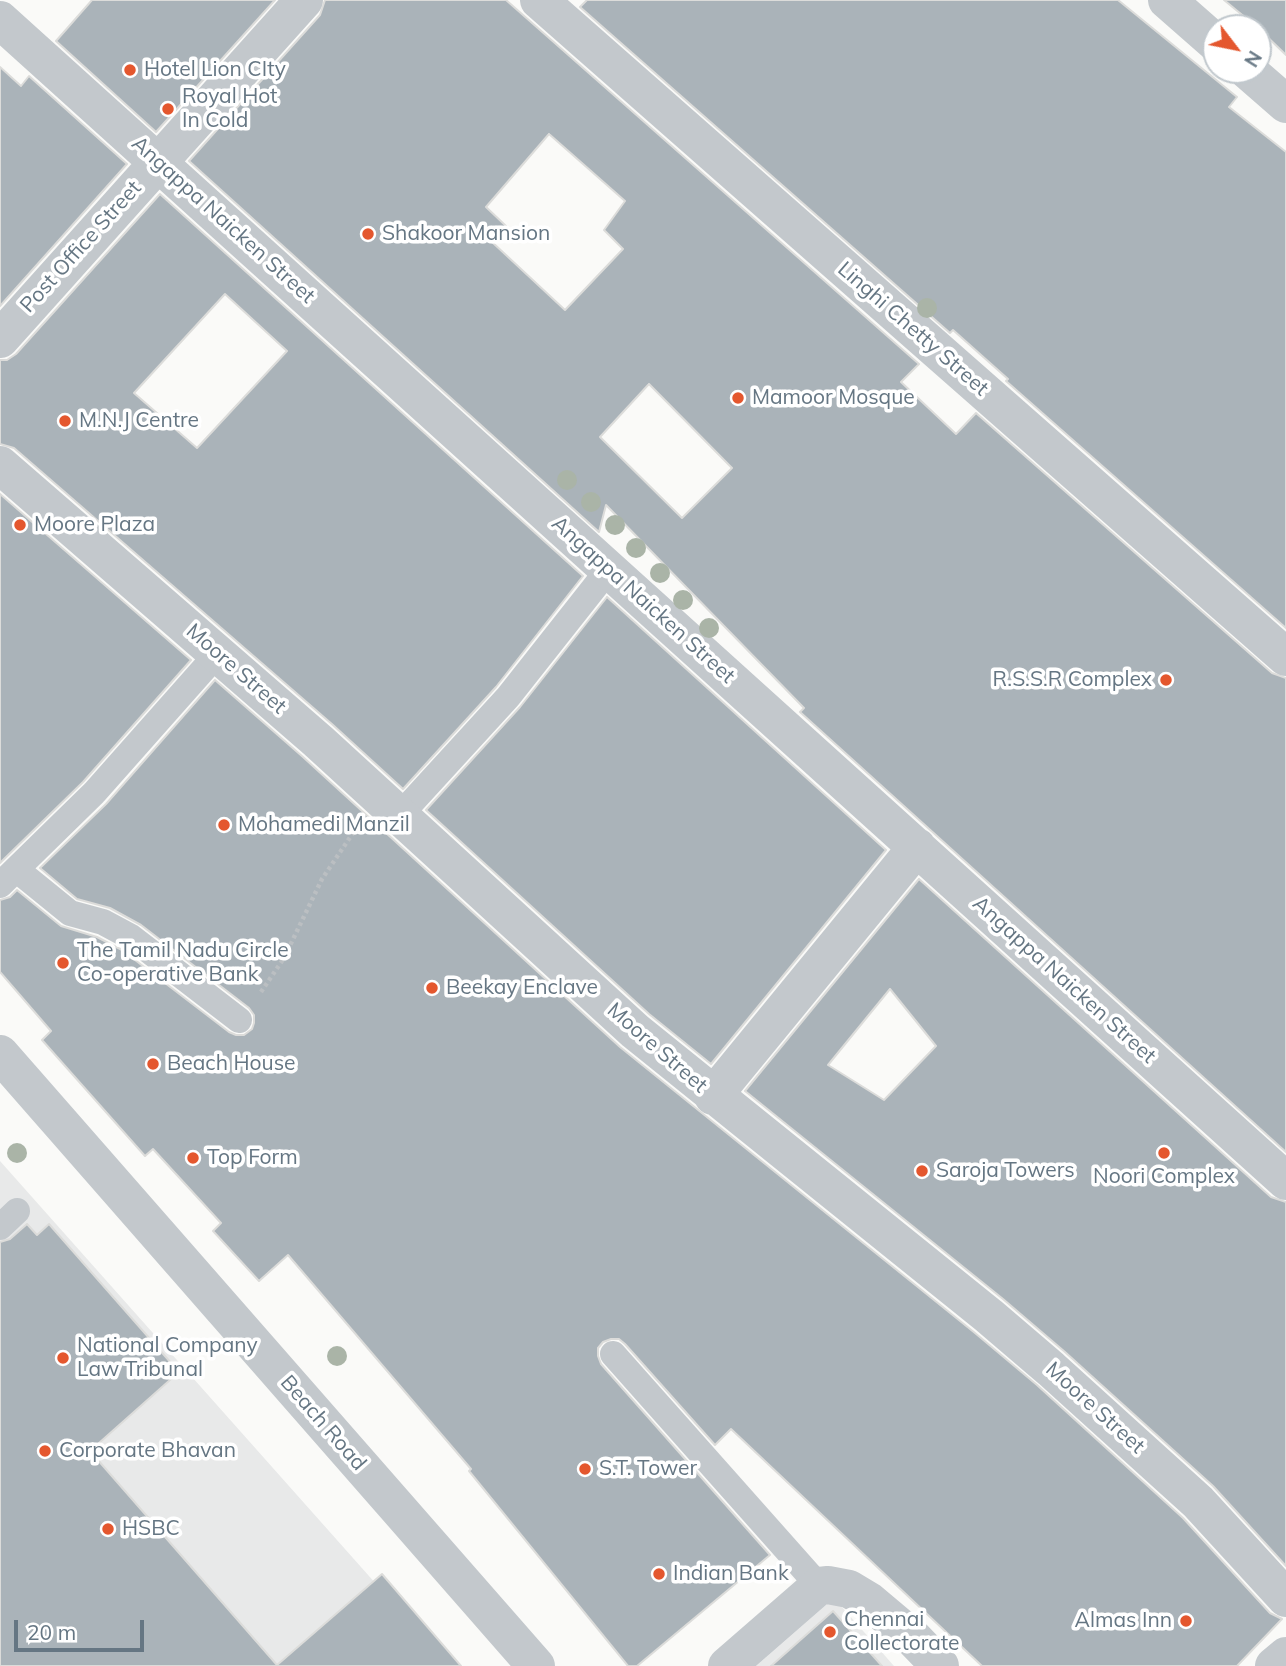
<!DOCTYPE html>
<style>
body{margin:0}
#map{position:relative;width:1286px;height:1666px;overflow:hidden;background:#fafaf8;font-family:Mulish,sans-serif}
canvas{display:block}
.north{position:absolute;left:1202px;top:14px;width:70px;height:70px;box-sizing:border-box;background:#fff;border:2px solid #c1c8cd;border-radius:50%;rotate:122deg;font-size:19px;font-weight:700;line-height:28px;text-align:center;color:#657683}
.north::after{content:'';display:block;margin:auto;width:24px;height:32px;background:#e4572e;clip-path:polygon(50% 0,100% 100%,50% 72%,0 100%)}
.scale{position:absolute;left:14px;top:1620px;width:130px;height:32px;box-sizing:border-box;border:4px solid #657683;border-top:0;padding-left:9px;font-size:21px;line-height:24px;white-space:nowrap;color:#657683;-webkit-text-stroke:5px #fff;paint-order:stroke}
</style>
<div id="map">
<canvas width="1286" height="1666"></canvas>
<div class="north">N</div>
<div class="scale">20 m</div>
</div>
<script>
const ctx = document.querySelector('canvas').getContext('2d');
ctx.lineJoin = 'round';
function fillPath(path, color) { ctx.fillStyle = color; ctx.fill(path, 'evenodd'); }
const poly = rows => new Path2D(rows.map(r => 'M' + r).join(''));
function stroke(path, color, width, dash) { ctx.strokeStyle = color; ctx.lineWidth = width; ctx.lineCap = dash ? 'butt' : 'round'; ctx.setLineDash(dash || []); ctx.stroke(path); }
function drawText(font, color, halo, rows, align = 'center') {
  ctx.font = font + ' Mulish,sans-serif'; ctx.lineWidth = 7; ctx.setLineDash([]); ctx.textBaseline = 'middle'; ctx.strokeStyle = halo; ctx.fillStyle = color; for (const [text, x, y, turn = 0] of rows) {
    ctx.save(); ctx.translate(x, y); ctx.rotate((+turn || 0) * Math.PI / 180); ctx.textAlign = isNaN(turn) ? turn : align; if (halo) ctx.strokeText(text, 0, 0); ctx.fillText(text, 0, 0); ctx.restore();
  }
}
fillPath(poly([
 [0,1161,449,1666,0,1666],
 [834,1598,894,1666,756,1666]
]), '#e8e9e9');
const building = poly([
 [92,0,275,0,156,132,56,41,92,0],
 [325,0,506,0,919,364,901,382,956,434,976,413,1272,673,1286,678,1286,1152,800,712,804,708,606,505,599,532,189,161,320,15,325,0],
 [549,134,625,201,604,230,623,249,565,310,492,242,506,226,486,207,549,134],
 [649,384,732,468,682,518,600,437,649,384],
 [587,0,1118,0,1237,97,1229,107,1286,152,1286,628,1006,381,1008,379,953,330,950,333,580,7,587,0],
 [1224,0,1286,0,1286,55,1258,28,1224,0],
 [0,67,21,86,29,76,127,164,0,306,0,67],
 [160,194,583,576,496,687,403,789,333,725,14,448,0,444,0,360,7,360,16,354,160,194],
 [225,294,287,351,197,448,134,393,225,294],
 [0,494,191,660,83,782,0,863,0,494],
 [607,597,886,850,711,1064,649,1014,426,810,520,707,607,597],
 [215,680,303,757,620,1047,975,1333,1037,1385,1183,1518,1270,1613,1282,1619,1237,1666,982,1666,731,1429,715,1445,625,1344,619,1339,611,1339,603,1342,598,1348,598,1356,601,1364,770,1555,637,1666,628,1666,469,1471,471,1469,288,1255,259,1281,213,1231,221,1223,153,1149,145,1156,42,1040,51,1031,0,972,0,900,10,897,17,890,61,926,97,937,122,950,229,1032,236,1035,244,1035,252,1029,254,1023,254,1015,249,1008,141,925,110,908,77,899,40,868,106,804,215,680],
 [919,879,1271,1197,1286,1202,1286,1566,1213,1486,1065,1352,1003,1299,745,1091,919,879],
 [890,989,936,1046,884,1100,828,1065,890,989],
 [27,1224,37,1235,49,1224,179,1372,90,1451,277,1665,382,1574,461,1666,0,1666,0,1242,10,1239,27,1224],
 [833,1611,882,1666,771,1666,833,1611]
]);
fillPath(building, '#aab3b9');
stroke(building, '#dcdcda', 2);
stroke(poly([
 [261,992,284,958,322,879,355,830]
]), '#bbbfc2', 4.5, [3.5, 3.5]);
stroke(poly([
 [400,815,508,697,609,569],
 [17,870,70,913,103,922,131,937,239,1020],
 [0,885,94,793,218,653],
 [0,1227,17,1211],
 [613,1354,819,1586]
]), '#c3c8cc', 26);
stroke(poly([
 [539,0,1286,657],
 [1167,0,1216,43],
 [0,20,1286,1181],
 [1247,70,1286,104],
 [0,339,304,0],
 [0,465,318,741,635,1031,989,1316,1051,1369,1198,1502,1286,1598],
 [0,1054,536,1666],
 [713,1096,917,847],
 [727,1666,819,1586,828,1585,849,1589,869,1601,913,1638,940,1666],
 [1274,1666,1286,1656]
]), '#c3c8cc', 38);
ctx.fillStyle = '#aab4a7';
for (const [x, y] of [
 [927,308],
 [567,480],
 [591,502],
 [615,525],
 [636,548],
 [660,573],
 [683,600],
 [709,628],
 [17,1153],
 [337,1356]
]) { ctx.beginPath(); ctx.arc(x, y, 10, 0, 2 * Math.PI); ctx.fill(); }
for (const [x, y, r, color] of [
 [130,70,7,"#e4572e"],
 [168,109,7,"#e4572e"],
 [368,234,7,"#e4572e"],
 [738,398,7,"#e4572e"],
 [65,421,7,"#e4572e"],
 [20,525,7,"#e4572e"],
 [1166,680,7,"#e4572e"],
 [224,825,7,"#e4572e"],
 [63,963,7,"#e4572e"],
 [432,988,7,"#e4572e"],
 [153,1064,7,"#e4572e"],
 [1164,1153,7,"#e4572e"],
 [193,1158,7,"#e4572e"],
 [922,1171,7,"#e4572e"],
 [63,1358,7,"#e4572e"],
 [45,1451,7,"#e4572e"],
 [585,1469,7,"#e4572e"],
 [108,1529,7,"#e4572e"],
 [659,1574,7,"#e4572e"],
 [1186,1621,7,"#e4572e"],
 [830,1632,7,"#e4572e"]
]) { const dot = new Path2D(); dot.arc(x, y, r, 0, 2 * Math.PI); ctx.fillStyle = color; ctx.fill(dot); stroke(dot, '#fff', 2.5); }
drawText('21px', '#657683', '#fff', [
 ["Hotel Lion CIty",144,70],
 ["Royal Hot",182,97],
 ["In Cold",182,121],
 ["Shakoor Mansion",382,234],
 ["Mamoor Mosque",752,398],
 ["M.N.J Centre",79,421],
 ["Moore Plaza",34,525],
 ["R.S.S.R Complex",1152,680,"right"],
 ["Mohamedi Manzil",238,825],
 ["The Tamil Nadu Circle",77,951],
 ["Co-operative Bank",77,975],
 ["Beekay Enclave",446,988],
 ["Beach House",167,1064],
 ["Top Form",207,1158],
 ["Saroja Towers",936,1171],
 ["Noori Complex",1164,1177,"center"],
 ["National Company",77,1346],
 ["Law Tribunal",77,1370],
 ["Corporate Bhavan",59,1451],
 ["S.T. Tower",599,1469],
 ["HSBC",122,1529],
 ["Indian Bank",673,1574],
 ["Chennai",844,1620],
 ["Collectorate",844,1644],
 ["Almas Inn",1172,1621,"right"]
], 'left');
drawText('21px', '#657683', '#fff', [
 ["Angappa Naicken Street",223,220,42],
 ["Post Office Street",81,247,-48],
 ["Linghi Chetty Street",913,329,41],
 ["Angappa Naicken Street",643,600,42],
 ["Moore Street",236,669,41],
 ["Angappa Naicken Street",1064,980,42],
 ["Moore Street",657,1048,41],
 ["Moore Street",1095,1408,42],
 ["Beach Road",323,1423,49]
]);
</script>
